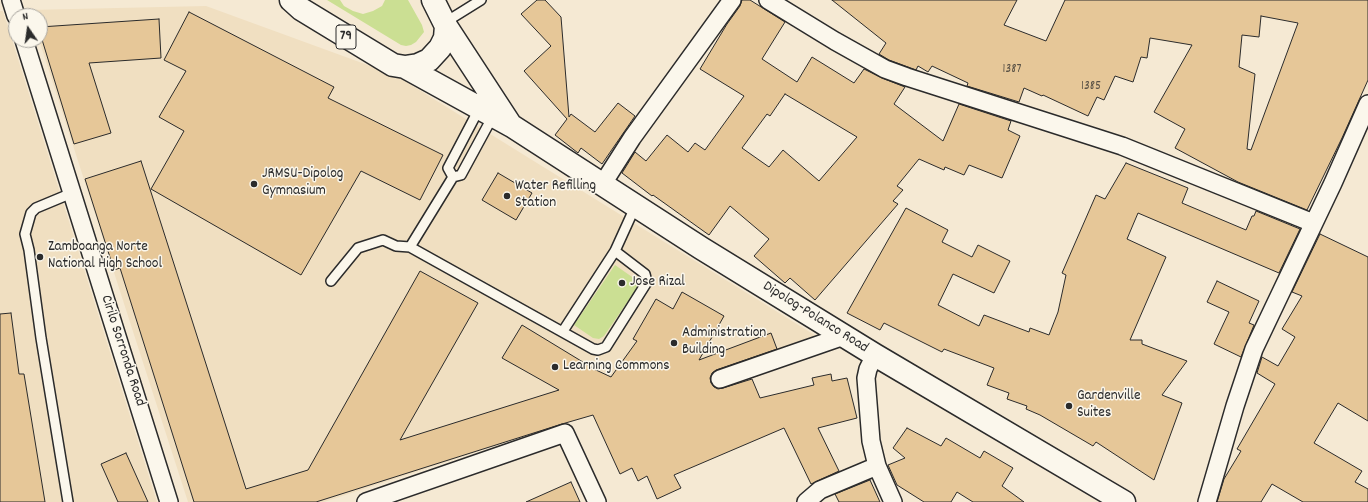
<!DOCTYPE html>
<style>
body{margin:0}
#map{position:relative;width:1368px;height:502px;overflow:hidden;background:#f5e9d3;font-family:Dekko,sans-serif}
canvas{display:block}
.north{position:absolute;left:8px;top:8px;width:40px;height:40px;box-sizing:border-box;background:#fbf7ec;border:1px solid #a8a59f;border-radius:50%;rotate:347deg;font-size:11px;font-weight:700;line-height:16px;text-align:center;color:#2b2b2b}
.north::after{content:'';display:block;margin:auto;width:14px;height:18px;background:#2b2b2b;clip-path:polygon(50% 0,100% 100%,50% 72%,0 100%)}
</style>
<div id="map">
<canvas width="1368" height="502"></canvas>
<div class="north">N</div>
</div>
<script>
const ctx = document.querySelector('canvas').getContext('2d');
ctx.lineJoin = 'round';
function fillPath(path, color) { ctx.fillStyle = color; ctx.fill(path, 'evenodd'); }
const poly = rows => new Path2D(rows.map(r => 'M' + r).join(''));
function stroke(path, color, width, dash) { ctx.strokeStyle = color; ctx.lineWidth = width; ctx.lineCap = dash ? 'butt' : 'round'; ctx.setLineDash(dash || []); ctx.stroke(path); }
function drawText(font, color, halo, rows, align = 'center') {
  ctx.font = font + ' Dekko,sans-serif'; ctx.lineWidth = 3; ctx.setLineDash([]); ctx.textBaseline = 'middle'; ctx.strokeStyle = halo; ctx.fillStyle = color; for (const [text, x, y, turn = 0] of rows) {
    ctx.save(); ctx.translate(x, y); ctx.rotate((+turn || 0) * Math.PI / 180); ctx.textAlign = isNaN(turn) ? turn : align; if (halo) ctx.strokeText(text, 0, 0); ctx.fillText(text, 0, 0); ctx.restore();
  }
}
fillPath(poly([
 [206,6,395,75,821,339,324,502,188,502,39,40,40,40,40,16,31,16,29,10],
 [0,11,3,11,157,502,0,502]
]), '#f0dfc1');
fillPath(poly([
 [327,0,340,0,344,6,353,11,363,14,373,11,382,6,385,0,408,0,422,25,424,32,416,42,411,45,406,46,401,45],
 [615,265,635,279,638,283,637,288,604,336,599,339,593,338,574,325]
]), '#cbdf93');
const building = poly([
 [537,0,545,0,561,17,569,117,571,114,595,132,618,103,635,116,602,164,581,148,578,153,555,135,567,119,524,71,551,46,521,14,537,0],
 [742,0,750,0,785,22,762,59,797,82,812,57,854,83,864,69,882,78,905,87,894,104,943,141,959,104,1011,121,1008,130,1020,136,1002,178,969,165,964,175,945,167,944,170,919,159,897,186,903,190,893,201,898,204,815,300,790,278,785,283,754,256,769,239,730,206,709,235,653,195,652,196,622,173,635,152,646,161,667,135,688,152,695,143,705,150,744,96,700,69,727,24,740,6,742,0],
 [785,94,857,137,819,181,783,150,769,167,742,148,767,114,770,116,785,94],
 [832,0,1017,0,1004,25,1046,41,1065,0,1368,0,1368,80,1342,138,1307,210,1238,182,1175,148,1185,129,1154,112,1192,45,1150,38,1147,58,1141,57,1133,82,1115,76,1104,100,1097,97,1088,116,1043,95,1042,96,1024,88,1019,102,967,86,968,83,932,66,928,72,918,66,916,70,889,60,879,54,886,43,832,0],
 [1261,16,1298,23,1251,150,1247,149,1255,74,1239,67,1242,35,1259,37,1261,16],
 [189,12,334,87,328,98,443,155,420,200,361,171,301,275,151,189,184,131,159,117,186,71,164,60,189,12],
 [159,19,161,58,89,63,111,133,74,144,40,33,40,27,159,19],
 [141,161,246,489,308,470,420,271,478,303,400,440,559,390,502,358,522,325,596,370,611,377,637,341,633,339,656,299,673,309,682,292,724,316,699,360,771,333,777,349,716,370,712,373,710,378,711,383,714,387,718,389,723,388,752,379,760,398,814,385,812,378,831,374,832,381,847,378,857,418,818,428,839,471,811,484,784,428,674,475,681,488,657,499,647,476,638,481,632,468,620,474,593,415,562,424,316,502,194,502,120,268,114,270,85,179,141,161],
 [1126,163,1188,188,1182,203,1246,230,1252,216,1254,216,1256,211,1300,229,1279,273,1138,213,1127,239,1166,257,1130,340,1142,340,1142,344,1187,361,1162,395,1182,403,1154,480,1096,442,1093,446,1040,415,1026,409,1027,406,1007,399,1009,393,987,385,994,368,944,349,942,352,884,323,880,330,847,313,906,208,948,230,942,242,972,257,978,245,1010,261,994,293,953,274,938,305,979,326,984,315,1029,332,1030,328,1049,335,1058,312,1066,275,1062,273,1096,195,1105,199,1126,163],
 [498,173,532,193,516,220,482,200,498,173],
 [1320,234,1368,257,1368,421,1338,403,1314,443,1362,471,1355,482,1368,489,1368,502,1303,502,1272,484,1261,502,1217,502,1224,479,1241,451,1237,449,1275,384,1257,373,1262,357,1278,366,1295,337,1282,329,1302,296,1292,292,1320,234],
 [1217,281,1259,301,1249,323,1254,325,1241,357,1214,344,1229,312,1207,302,1217,281],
 [11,313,19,374,24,374,45,502,0,502,0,314,11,313],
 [907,428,941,446,946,438,980,458,984,451,1013,468,1002,486,1024,502,973,502,957,492,951,502,924,502,897,485,888,465,905,458,893,448,907,428],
 [126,453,148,502,118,502,101,464,126,453],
 [870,480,880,502,839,502,835,494,870,480],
 [571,482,580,502,526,502,571,482]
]);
fillPath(building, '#e6c798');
stroke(building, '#2b2b2b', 1);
const lane = poly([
 [444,23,481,0],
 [453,177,448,168,479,109],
 [410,247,593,349,598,350,606,347,647,282,645,274,615,251],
 [331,281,358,248,383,240,396,246,410,247,453,177,461,175,493,116],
 [563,331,615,251,635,207],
 [68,502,41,338,29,250,25,234,31,213,36,208,72,193]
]);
const street = poly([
 [11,0,16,16],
 [768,0,835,41,885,69,907,77,1122,146,1313,223],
 [24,40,169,502],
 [602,185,632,138,732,0],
 [875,355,868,369,866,378,871,441,877,466,893,502],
 [720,379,844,336],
 [366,502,565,433,597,502],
 [806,502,820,490,877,466],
 [1207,502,1235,406,1254,349,1333,183,1368,104]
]);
const highway = poly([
 [291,0,301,9,393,65,405,67,418,65,429,60,440,48,445,38,446,26],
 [433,0,446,26,510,124],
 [405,67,512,126,701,248,875,355,1124,502]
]);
stroke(lane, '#2b2b2b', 12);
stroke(street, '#2b2b2b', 20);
stroke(highway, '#2b2b2b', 25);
stroke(lane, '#fbf7ec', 9);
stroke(street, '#fbf7ec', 17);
stroke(highway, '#fbf7ec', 22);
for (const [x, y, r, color] of [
 [254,184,4,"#2b2b2b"],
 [507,196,4,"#2b2b2b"],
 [40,257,4,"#2b2b2b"],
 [622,283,4,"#2b2b2b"],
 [674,343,4,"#2b2b2b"],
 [555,367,4,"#2b2b2b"],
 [1069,406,4,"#2b2b2b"]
]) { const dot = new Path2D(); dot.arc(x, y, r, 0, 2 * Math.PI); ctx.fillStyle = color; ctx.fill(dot); stroke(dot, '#fbf7ec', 1.5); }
drawText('13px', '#5a5246', null, [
 ["1387",1012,70],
 ["1385",1091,87]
]);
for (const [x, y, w] of [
 [346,37,20]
]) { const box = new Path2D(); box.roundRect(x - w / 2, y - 12, w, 24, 3); ctx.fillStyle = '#fbf7ec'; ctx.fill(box); stroke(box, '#2b2b2b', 1); }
drawText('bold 14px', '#2b2b2b', null, [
 ["79",346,37]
]);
drawText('15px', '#2b2b2b', '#fbf7ec', [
 ["JRMSU-Dipolog",262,175],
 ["Gymnasium",262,192],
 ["Water Refilling",515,187],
 ["Station",515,204],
 ["Zamboanga Norte",48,248],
 ["National High School",48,265],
 ["Jose Rizal",630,283],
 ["Administration",682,334],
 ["Building",682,351],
 ["Learning Commons",563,367],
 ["Gardenville",1077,397],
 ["Suites",1077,414]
], 'left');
drawText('15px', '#2b2b2b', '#fbf7ec', [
 ["Dipolog-Polanco Road",815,318,32],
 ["Cirilo Sorronda Road",122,351,72]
]);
</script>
